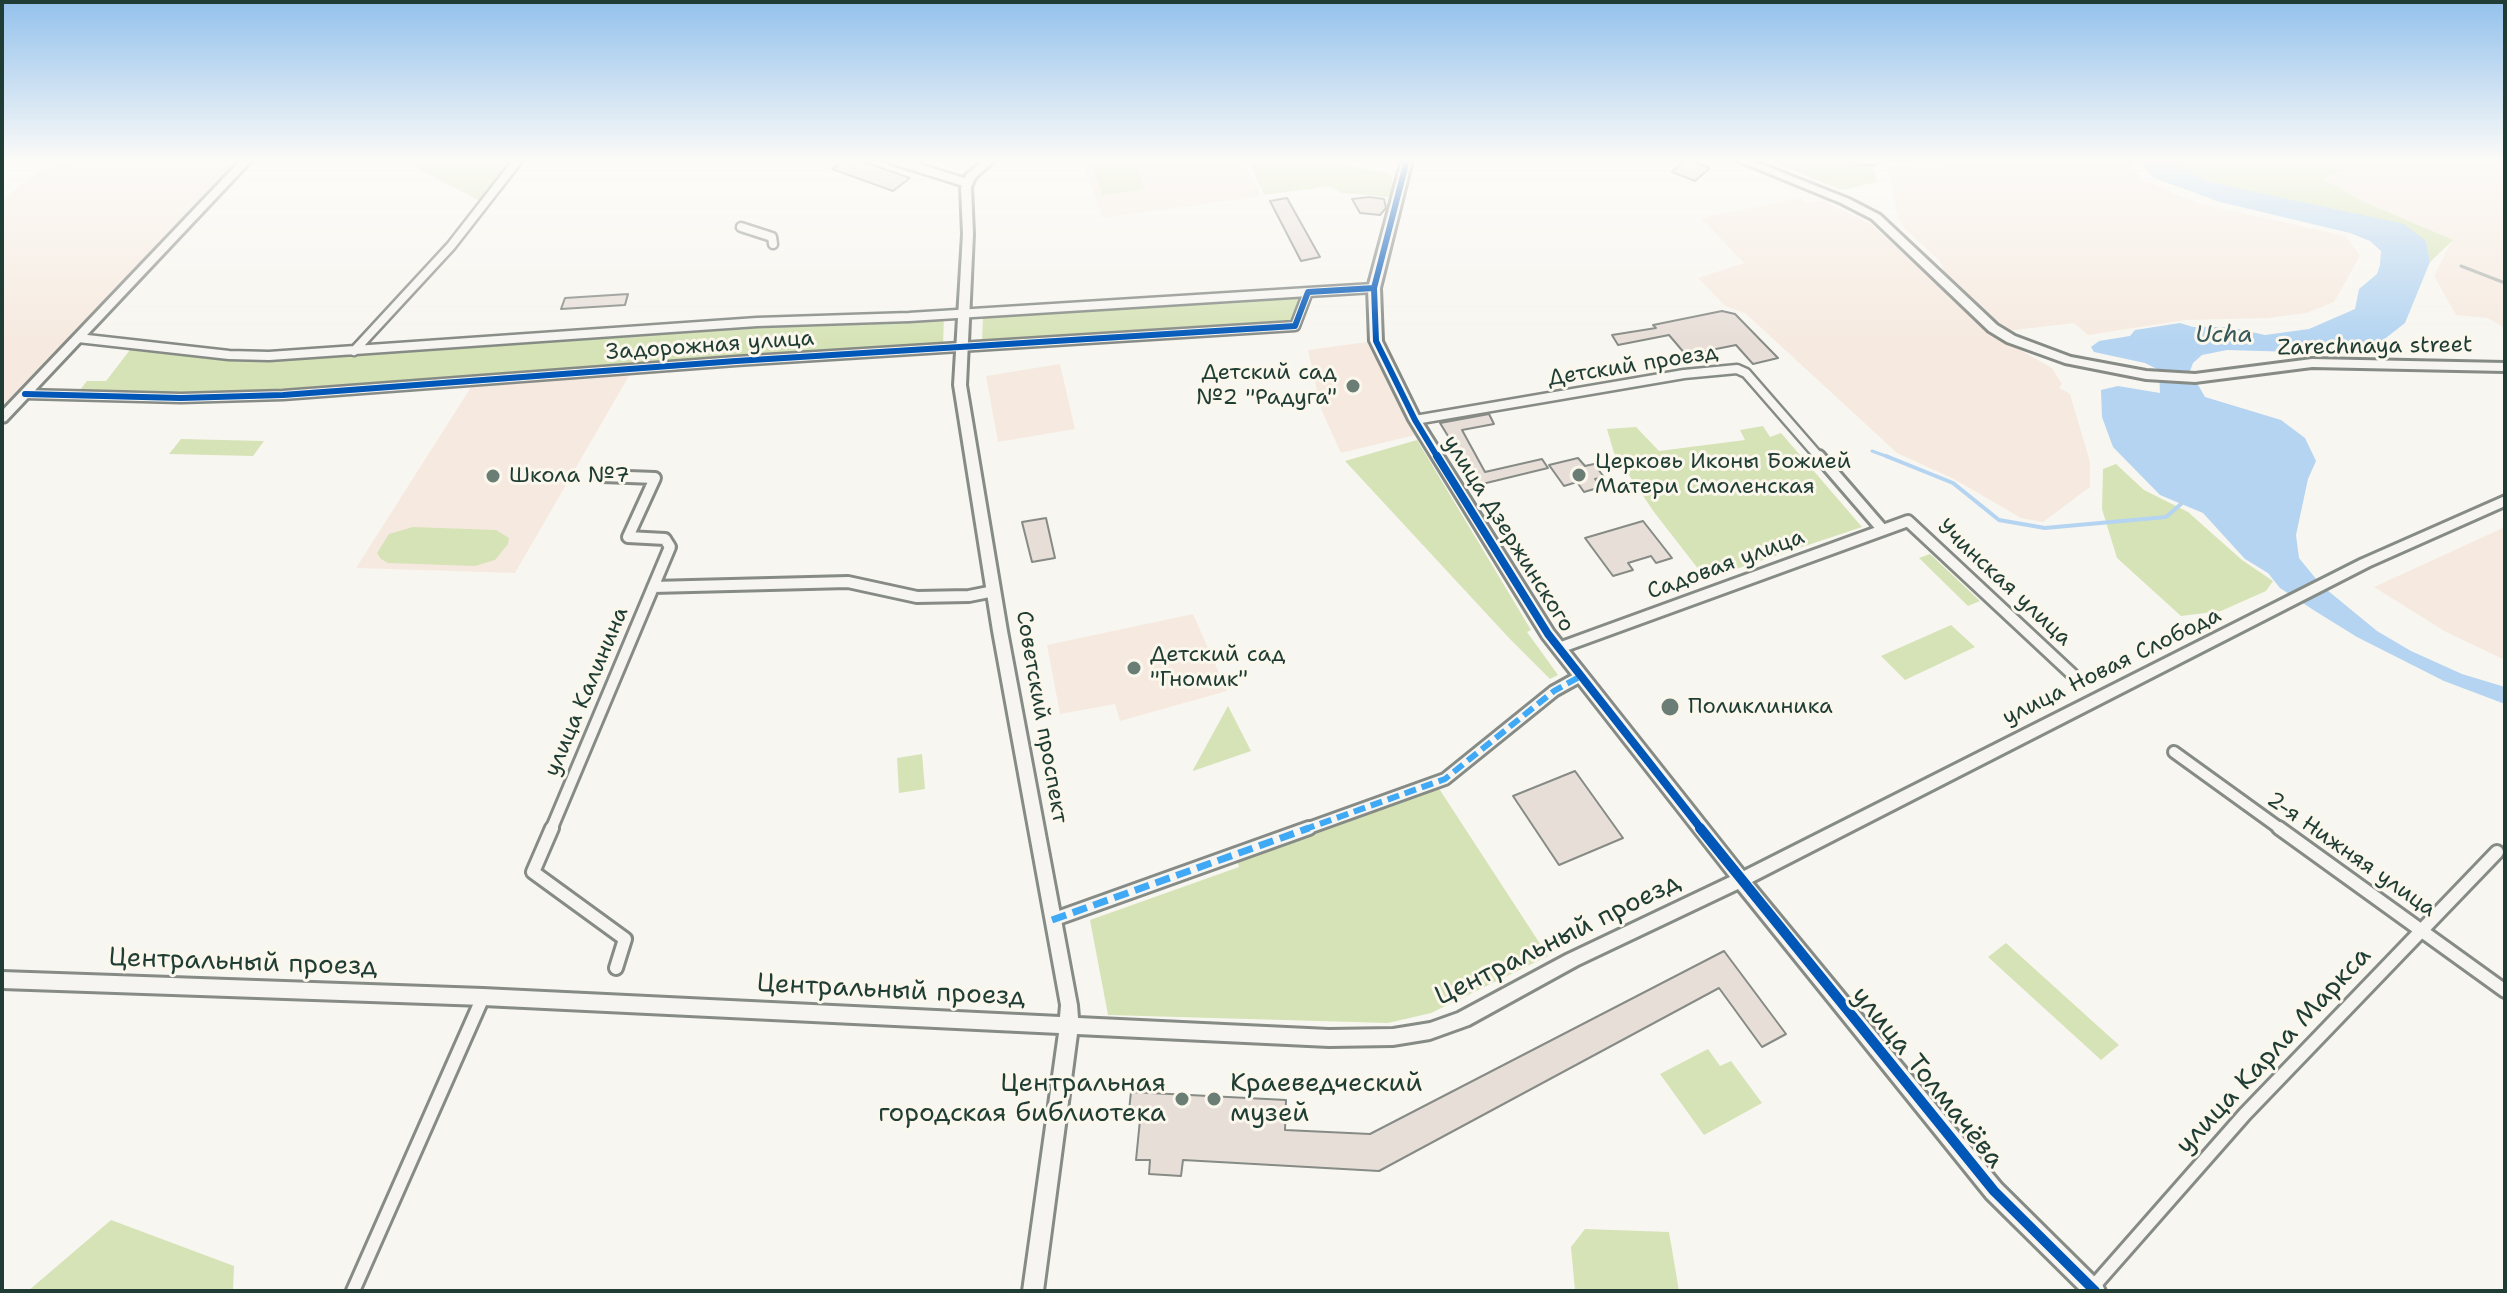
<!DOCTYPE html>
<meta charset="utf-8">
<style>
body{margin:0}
#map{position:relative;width:2507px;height:1293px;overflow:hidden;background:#f8f6f0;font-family:"Shantell Sans",sans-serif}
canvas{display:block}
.frame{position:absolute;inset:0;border:4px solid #1f3d34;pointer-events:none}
</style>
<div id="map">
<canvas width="2507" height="1293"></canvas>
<div class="frame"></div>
</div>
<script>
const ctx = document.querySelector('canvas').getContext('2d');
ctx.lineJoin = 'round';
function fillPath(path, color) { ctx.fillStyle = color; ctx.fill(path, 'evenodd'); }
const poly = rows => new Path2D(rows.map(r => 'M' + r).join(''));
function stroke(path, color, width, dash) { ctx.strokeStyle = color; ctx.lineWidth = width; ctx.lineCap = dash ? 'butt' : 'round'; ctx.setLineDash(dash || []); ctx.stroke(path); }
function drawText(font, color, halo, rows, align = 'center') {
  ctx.font = font + ' "Shantell Sans",sans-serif'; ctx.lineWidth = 6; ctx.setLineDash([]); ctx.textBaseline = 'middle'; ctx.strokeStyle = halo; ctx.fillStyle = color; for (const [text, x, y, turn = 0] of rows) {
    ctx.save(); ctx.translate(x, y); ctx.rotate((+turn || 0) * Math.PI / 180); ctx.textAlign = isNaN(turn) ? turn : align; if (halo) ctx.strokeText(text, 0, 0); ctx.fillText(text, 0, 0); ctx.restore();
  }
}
fillPath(poly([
 [53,160,239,161,2,407,2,200],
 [1082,160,1244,160,1261,196,1103,218],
 [1944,160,2130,160,2141,179,2197,203,2346,236,2360,256,2334,302,2306,313,2268,318,2185,320,2088,335,2074,323,2007,331,1945,274,1940,261,1904,228,1898,218,1888,167],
 [2368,160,2505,160,2505,328,2487,318,2456,315,2434,276,2452,240,2362,201,2322,179],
 [1800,198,1808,204,1820,200,1871,224,1990,333,2052,368,2062,384,2059,388,2070,394,2090,462,2090,487,2043,522,2021,518,1954,479,1897,453,1745,313,1725,306,1698,278,1744,263,1701,218],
 [1367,342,1415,435,1341,453,1321,409,1308,350],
 [1060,364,1075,429,998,442,986,376],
 [630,374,515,573,356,568,473,384],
 [2505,527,2505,660,2446,632,2374,587],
 [1193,614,1227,691,1120,721,1115,704,1060,714,1047,645]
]), '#f6eae0');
fillPath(poly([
 [401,160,513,160,484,203],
 [1090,160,1134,160,1144,189,1102,195],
 [1248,160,1342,160,1346,165,1390,174,1394,185,1389,197,1342,193,1330,186,1264,195],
 [1767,160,1857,160,1860,165,1874,170,1877,182,1842,190],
 [2368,160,2323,179,2362,201,2453,240,2430,262,2426,241,2209,182,2190,172,2183,161],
 [1303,297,1292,321,982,342,983,315],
 [944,316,943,346,298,393,76,395,87,381,106,381,133,346,173,353,269,356,757,322],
 [1763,426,1770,437,1781,433,1862,527,1706,579,1654,512,1614,453,1607,429,1636,427,1659,451,1745,440,1740,430],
 [181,439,264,441,253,456,169,454],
 [1417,440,1531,630,1527,632,1558,675,1550,679,1509,638,1345,461],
 [2116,464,2144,490,2188,512,2242,560,2273,581,2266,591,2221,611,2181,616,2117,558,2102,509,2103,469],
 [413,527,496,530,509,538,508,544,495,560,475,566,388,563,381,559,377,553,389,534],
 [1930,554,1980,601,1968,606,1919,558],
 [1951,625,1975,647,1905,680,1881,656],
 [1228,706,1251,751,1193,771,1193,770],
 [922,754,925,789,899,793,897,758],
 [1438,787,1548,956,1431,1013,1388,1023,1108,1015,1090,920,1239,867,1237,860],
 [2006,943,2100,1028,2119,1045,2101,1060,1988,957],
 [1708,1049,1720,1066,1731,1061,1762,1103,1704,1135,1660,1074],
 [111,1220,234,1266,233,1291,28,1291],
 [1585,1229,1669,1232,1679,1291,1575,1291,1571,1247]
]), '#d6e3b7');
fillPath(poly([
 [2140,160,2183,160,2190,172,2209,182,2404,224,2426,241,2430,262,2405,323,2373,348,2331,353,2227,350,2202,355,2193,363,2190,371,2205,397,2281,420,2305,438,2316,461,2308,479,2296,535,2299,558,2321,585,2377,631,2411,651,2462,674,2505,687,2505,704,2444,681,2357,637,2315,611,2280,588,2268,573,2245,559,2203,513,2160,495,2113,447,2102,417,2101,390,2118,386,2160,393,2159,370,2145,363,2094,352,2091,347,2099,341,2130,336,2135,330,2180,323,2193,327,2230,327,2265,335,2309,329,2355,309,2359,289,2377,274,2380,265,2381,251,2370,241,2350,233,2220,202,2154,178,2140,164]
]), '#b4d4f1');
stroke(poly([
 [1872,451,1891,458]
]), '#b4d4f1', 3);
stroke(poly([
 [1886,456,1953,483,1999,520,2045,528,2166,517,2181,504]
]), '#b4d4f1', 4);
const building = poly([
 [844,160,859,160,910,178,893,191,832,169,844,160],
 [1684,160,1690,160,1710,168,1695,181,1672,172,1684,160],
 [1369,197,1384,199,1386,208,1380,215,1360,213,1352,199,1369,197],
 [1287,198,1320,257,1301,261,1270,201,1287,198],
 [628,294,625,305,561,309,565,298,628,294],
 [1722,311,1735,314,1778,358,1753,364,1736,345,1686,355,1669,335,1618,345,1612,335,1656,328,1653,325,1722,311],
 [1489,414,1494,424,1462,430,1485,472,1542,459,1548,468,1478,485,1440,423,1489,414],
 [1578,458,1585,466,1594,464,1604,477,1595,479,1601,487,1584,492,1577,482,1564,486,1549,465,1578,458],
 [1046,518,1055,558,1032,562,1022,522,1046,518],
 [1643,521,1672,558,1656,563,1651,556,1628,563,1633,570,1613,576,1585,538,1643,521],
 [1575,771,1623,838,1559,865,1513,796,1575,771],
 [1724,951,1786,1034,1762,1047,1719,988,1379,1171,1183,1160,1181,1176,1149,1174,1150,1160,1136,1160,1140,1120,1128,1120,1131,1092,1286,1100,1285,1130,1370,1134,1724,951]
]);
fillPath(building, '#e8ded8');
stroke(building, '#868b86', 2);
const streetFar2 = poly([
 [893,160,967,183],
 [1859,160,1874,160],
 [741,227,772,237,773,244],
 [78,338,229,355,269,356,757,322,909,317,1308,292],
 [354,351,451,246,518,160],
 [25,394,181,398,283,395,736,361,1295,326,1308,292,1374,288],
 [1415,420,1684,374,1737,369,1746,373,1820,458]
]);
const streetFar1 = poly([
 [1819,456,1882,529],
 [653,587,848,582,917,597,969,596,994,591],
 [1559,648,1908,521,2072,674],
 [2174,752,2282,830],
 [551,830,670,547,665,539,628,537,655,478,602,476],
 [1303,830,1445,779,1554,691,1581,676]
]);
const street = poly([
 [552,828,533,872,625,939,616,968],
 [2279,828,2505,991],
 [1052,920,1309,828],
 [2092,1288,2245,1114,2497,852],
 [353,1291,483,997]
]);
const secondary = poly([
 [241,160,252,160,6,421,2,422,2,411,241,160],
 [984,160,995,160,975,178,971,187,973,234,966,385,1007,631,1077,1005,1078,1018,1329,1030,1393,1029,1430,1023,1458,1013,1566,955,1730,877,1543,638,1409,420,1370,341,1368,288,1402,160,1412,160,1380,288,1382,341,1421,420,1553,630,1744,871,2360,560,2505,496,2505,506,2370,566,1752,882,2001,1184,2102,1284,2105,1291,2081,1291,1987,1198,1738,889,1578,965,1469,1025,1430,1039,1393,1045,1329,1046,1077,1034,1043,1291,1023,1291,1059,1033,483,1005,2,988,2,972,483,989,1060,1017,1061,1005,993,631,954,385,963,234,961,187,966,175,984,160],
 [1736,160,1751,160,1849,199,1880,215,1997,325,2015,336,2071,357,2146,371,2195,374,2312,359,2505,363,2505,371,2312,367,2195,382,2146,379,2065,363,2007,342,1989,331,1872,219,1841,203,1736,160]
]);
stroke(streetFar2, '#868b86', 13);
stroke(streetFar1, '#868b86', 16);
stroke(street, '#868b86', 18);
stroke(secondary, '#868b86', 6);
stroke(streetFar2, '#f6f5f1', 8);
stroke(streetFar1, '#f6f5f1', 10);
stroke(street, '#f6f5f1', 12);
fillPath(secondary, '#f6f5f1');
stroke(poly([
 [2461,266,2505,283]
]), '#b2b5b1', 3);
stroke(poly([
 [1303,830,1445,779,1554,691,1581,676]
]), '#3fa9f5', 6, [12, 6]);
stroke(poly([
 [1052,920,1309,828]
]), '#3fa9f5', 7, [15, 7]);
stroke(poly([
 [1407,160,1374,288,1376,341,1415,420,1438,458],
 [25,394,181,398,283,395,736,361,1295,326,1308,292,1374,288]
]), '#0057b8', 6);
stroke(poly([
 [1437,456,1548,634,1702,830]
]), '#0057b8', 8);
stroke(poly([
 [1700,828,1994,1191,2095,1291]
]), '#0057b8', 10);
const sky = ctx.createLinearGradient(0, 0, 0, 341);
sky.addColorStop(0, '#93c1ec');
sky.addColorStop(0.47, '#fcfbf8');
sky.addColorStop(1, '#fcfbf800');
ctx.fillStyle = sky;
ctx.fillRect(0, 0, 2507, 341);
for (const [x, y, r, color] of [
 [1353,386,8,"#6b7e76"],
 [1579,475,8,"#6b7e76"],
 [493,476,8,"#6b7e76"],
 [1134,668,8,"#6b7e76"],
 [1670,707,10,"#6b7e76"],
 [1182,1099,8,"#6b7e76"],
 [1214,1099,8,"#6b7e76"]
]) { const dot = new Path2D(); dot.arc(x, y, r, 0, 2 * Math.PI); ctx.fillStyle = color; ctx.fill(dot); stroke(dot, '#fbf7ec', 3); }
drawText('22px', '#1f3d34', '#fbf7ec', [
 ["Задорожная улица",710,346,-4],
 ["Zarechnaya street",2375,347,-1],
 ["Детский проезд",1633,366,-9],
 ["улица Дзержинского",1508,534,58],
 ["Садовая улица",1726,565,-20],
 ["Учинская улица",2004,583,43],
 ["улица Новая Слобода",2112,667,-26],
 ["улица Калинина",587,692,-67],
 ["Советский проспект",1041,717,80],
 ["2-я Нижняя улица",2351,855,35]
]);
drawText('22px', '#1f3d34', '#fbf7ec', [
 ["Детский сад",1337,373,"right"],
 ["№2 \"Радуга\"",1337,398,"right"],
 ["Церковь Иконы Божией",1595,462],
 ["Матери Смоленская",1595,487],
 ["Школа №7",509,476],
 ["Детский сад",1150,655],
 ["\"Гномик\"",1150,680],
 ["Поликлиника",1688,707]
], 'left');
drawText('italic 24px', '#37585a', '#fbf7ec', [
 ["Ucha",2224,336]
]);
drawText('26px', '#1f3d34', '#fbf7ec', [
 ["Центральный проезд",1558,940,-26],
 ["Центральный проезд",243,963,2],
 ["Центральный проезд",891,991,3],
 ["улица Карла Маркса",2274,1051,-47],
 ["улица Толмачёва",1927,1078,51]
]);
drawText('26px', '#1f3d34', '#fbf7ec', [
 ["Центральная",1166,1084],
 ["городская библиотека",1166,1114],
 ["Краеведческий",1230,1084,"left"],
 ["музей",1230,1114,"left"]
], 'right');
</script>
